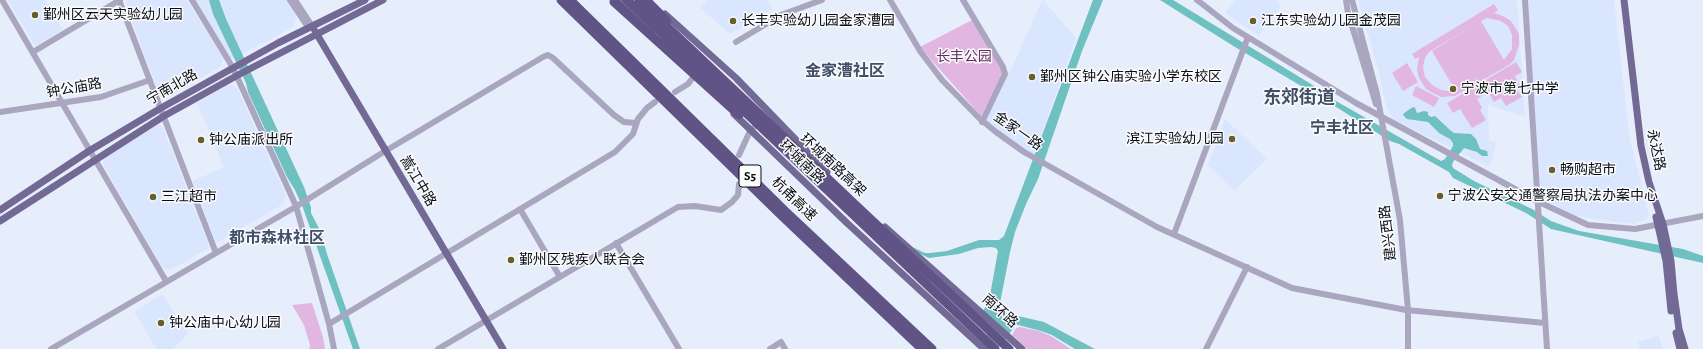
<!DOCTYPE html>
<meta charset="utf-8">
<style>
body{margin:0}
canvas{display:block;background:#e6eefb}
</style>
<canvas width="1703" height="349"></canvas>
<script>
const ctx = document.querySelector('canvas').getContext('2d');
ctx.lineJoin = 'round';
function fillPath(path, color) { ctx.fillStyle = color; ctx.fill(path, 'evenodd'); }
const poly = rows => new Path2D(rows.map(r => 'M' + r).join(''));
function stroke(path, color, width, dash) { ctx.strokeStyle = color; ctx.lineWidth = width; ctx.lineCap = dash ? 'butt' : 'round'; ctx.setLineDash(dash || []); ctx.stroke(path); }
function drawText(font, color, halo, rows, align = 'center') {
  ctx.font = font + ' "Alegreya Sans","Noto Sans SC",sans-serif'; ctx.lineWidth = 3; ctx.setLineDash([]); ctx.textBaseline = 'middle'; ctx.strokeStyle = halo; ctx.fillStyle = color; for (const [text, x, y, turn = 0] of rows) {
    ctx.save(); ctx.translate(x, y); ctx.rotate((+turn || 0) * Math.PI / 180); ctx.textAlign = isNaN(turn) ? turn : align; if (halo) ctx.strokeText(text, 0, 0); ctx.fillText(text, 0, 0); ctx.restore();
  }
}
fillPath(poly([
 [8,0,45,0,63,30,35,46],
 [127,0,187,0,221,54,223,59,221,66,172,95,165,97,159,93,126,6],
 [196,0,287,0,295,12,296,19,293,27,233,59,230,58],
 [708,0,768,0,772,9,734,32,729,33,700,8],
 [1042,0,1043,0,1076,38,1034,155,1007,138,981,116,1000,80,1005,73,1009,74],
 [1236,0,1277,0,1281,6,1259,36,1225,13],
 [1358,0,1517,0,1525,117,1488,105,1489,140,1496,143,1490,167,1392,119,1385,102,1380,76],
 [1528,0,1614,0,1630,141,1649,216,1644,220,1635,224,1599,220,1574,215,1541,198],
 [228,85,233,85,237,88,286,196,284,202,280,206,218,242,215,240,193,181,224,167,197,103],
 [1225,119,1267,159,1234,191,1208,165],
 [159,124,162,126,209,246,208,249,172,269,167,270,162,267,103,164,105,157],
 [162,294,188,334,173,349,157,349,134,312],
 [1659,336,1663,349,1640,349,1638,342]
]), '#d9e6fe');
fillPath(poly([
 [1494,4,1498,10,1494,13,1503,16,1511,21,1519,34,1519,45,1514,60,1509,65,1455,96,1441,97,1431,92,1426,89,1419,78,1417,69,1419,57,1415,59,1412,54],
 [1487,18,1501,21,1508,26,1512,35,1512,49,1504,60,1458,88,1504,60,1481,21],
 [1480,21,1432,51,1455,90,1447,91,1441,90,1432,85,1425,77,1423,67,1425,58,1429,52],
 [972,20,1004,71,981,116,920,47],
 [1516,62,1522,72,1515,76,1520,86,1516,89,1522,97,1506,106,1501,98,1494,102,1488,92,1477,99,1482,108,1480,110,1486,120,1472,128,1460,109,1453,113,1447,103],
 [1407,63,1418,82,1403,91,1392,73],
 [1416,86,1439,98,1434,107,1412,95],
 [312,303,323,337,325,349,309,349,310,345,304,325,292,305],
 [1020,327,1039,331,1051,336,1071,349,1027,349,1012,335,1016,328]
]), '#e1b7e1');
fillPath(poly([
 [209,0,219,0,226,19,304,187,311,207,311,213,321,232,327,254,360,349,353,349,303,208,295,190,287,177,248,92,246,83,213,14],
 [1093,0,1103,0,1082,51,1038,179,1026,204,1015,232,1010,252,999,308,1005,313,1044,322,1095,349,1075,349,1052,335,1041,331,1018,325,1015,326,998,349,982,349,990,325,983,311,989,301,998,251,996,248,991,247,978,248,959,254,929,258,916,252,910,246,925,253,930,253,947,251,979,240,999,240,1004,236],
 [1160,0,1173,0,1311,84,1336,101,1441,161,1445,159,1453,146,1453,143,1450,139,1439,133,1428,122,1407,119,1403,115,1404,113,1413,107,1415,108,1417,113,1424,111,1428,112,1428,115,1431,117,1435,116,1450,130,1454,133,1471,134,1476,139,1480,149,1487,151,1488,156,1482,156,1477,152,1464,148,1453,162,1452,165,1453,168,1474,181,1532,209,1551,221,1579,231,1683,249,1703,256,1703,263,1551,229,1526,213,1453,178,1449,172,1399,144,1390,141,1325,100,1235,47]
]), '#6ec0c1');
stroke(poly([
 [2,0,166,281],
 [119,0,216,253],
 [192,0,233,68,296,206,329,324,334,349],
 [290,0,308,27],
 [295,0,312,26],
 [890,0,920,51,942,80,979,118,996,132,1024,152,1157,227,1292,288,1406,310,1545,323],
 [963,0,1003,67,1005,74,982,122],
 [1197,0,1233,28,1356,103,1539,202,1588,225,1635,229,1703,216],
 [1346,0,1348,13,1376,104],
 [1352,0,1377,94,1400,220,1408,310,1408,349],
 [1525,0,1547,349],
 [736,42,781,15,822,0],
 [33,52,120,0],
 [675,92,688,84,697,72],
 [0,112,101,97,150,80],
 [739,155,750,131,759,122],
 [520,209,560,277],
 [1174,234,1248,37],
 [616,243,679,349],
 [329,324,615,152,633,134,638,119,647,108,655,102],
 [51,349,297,206,382,153,543,57,548,55,553,58,614,115,624,122,636,123],
 [438,349,678,207,695,206,721,210,732,202,738,195,739,184],
 [770,349,781,342,785,349],
 [1206,349,1247,267]
]), '#aaa6bf', 6);
stroke(poly([
 [621,0,652,31],
 [1624,0,1641,146,1649,182,1663,224,1671,261,1674,294,1679,329,1685,349],
 [665,14,736,78,827,172],
 [315,31,503,349],
 [734,114,847,223,984,349],
 [0,210,89,151,161,108,278,43,365,0],
 [1656,217,1666,261,1671,311],
 [0,221,164,116,238,75,383,0],
 [885,227,1022,349],
 [1676,333,1680,349]
]), '#736995', 7);
stroke(poly([
 [561,0,780,214,922,349],
 [570,0,785,211,932,349],
 [646,0,667,21]
]), '#605486', 9);
stroke(poly([
 [627,0,995,349],
 [639,0,863,212,1009,349],
 [614,2,739,115]
]), '#605486', 9);
for (const [x, y, r, color] of [
 [35,15,4,"#675e2b"],
 [733,21,4,"#675e2b"],
 [1253,21,4,"#675e2b"],
 [1032,77,4,"#675e2b"],
 [1453,89,4,"#675e2b"],
 [1232,139,4,"#675e2b"],
 [201,140,4,"#675e2b"],
 [1552,170,4,"#675e2b"],
 [1440,196,4,"#675e2b"],
 [153,197,4,"#675e2b"],
 [511,260,4,"#675e2b"],
 [161,323,4,"#675e2b"]
]) { const dot = new Path2D(); dot.arc(x, y, r, 0, 2 * Math.PI); ctx.fillStyle = color; ctx.fill(dot); stroke(dot, '#fbfbfb', 1.5); }
for (const [x, y, w] of [
 [750,176,22]
]) { const box = new Path2D(); box.roundRect(x - w / 2, y - 11, w, 22, 3); ctx.fillStyle = '#fbfbfb'; ctx.fill(box); stroke(box, '#070d17', 1); }
drawText('bold 13px', '#070d17', null, [
 ["S5",750,176]
]);
drawText('14px', '#070d17', '#fbfbfb', [
 ["鄞州区云天实验幼儿园",43,15],
 ["长丰实验幼儿园金家漕园",741,21],
 ["江东实验幼儿园金茂园",1261,21],
 ["鄞州区钟公庙实验小学东校区",1040,77],
 ["宁波市第七中学",1461,89],
 ["滨江实验幼儿园",1224,139,"right"],
 ["钟公庙派出所",209,140],
 ["畅购超市",1560,170],
 ["宁波公安交通警察局执法办案中心",1448,196],
 ["三江超市",161,197],
 ["鄞州区残疾人联合会",519,260],
 ["钟公庙中心幼儿园",169,323]
], 'left');
drawText('14px', '#652f66', '#fbfbfb', [
 ["长丰公园",964,57]
]);
drawText('14px', '#070d17', '#fbfbfb', [
 ["宁南北路",172,87,-30],
 ["钟公庙路",74,88,-10],
 ["金家一路",1018,131,35],
 ["永达路",1656,150,78],
 ["环城南路",802,162,44],
 ["环城南路高架",833,165,43],
 ["嵩江中路",418,181,59],
 ["杭甬高速",794,199,44],
 ["建兴西路",1388,233,-97],
 ["南环路",1000,311,42]
]);
drawText('bold 16px', '#404f6a', '#fbfbfb', [
 ["金家漕社区",845,71],
 ["宁丰社区",1342,128],
 ["都市森林社区",277,238]
]);
drawText('bold 18px', '#404f6a', '#fbfbfb', [
 ["东郊街道",1299,98]
]);
</script>
